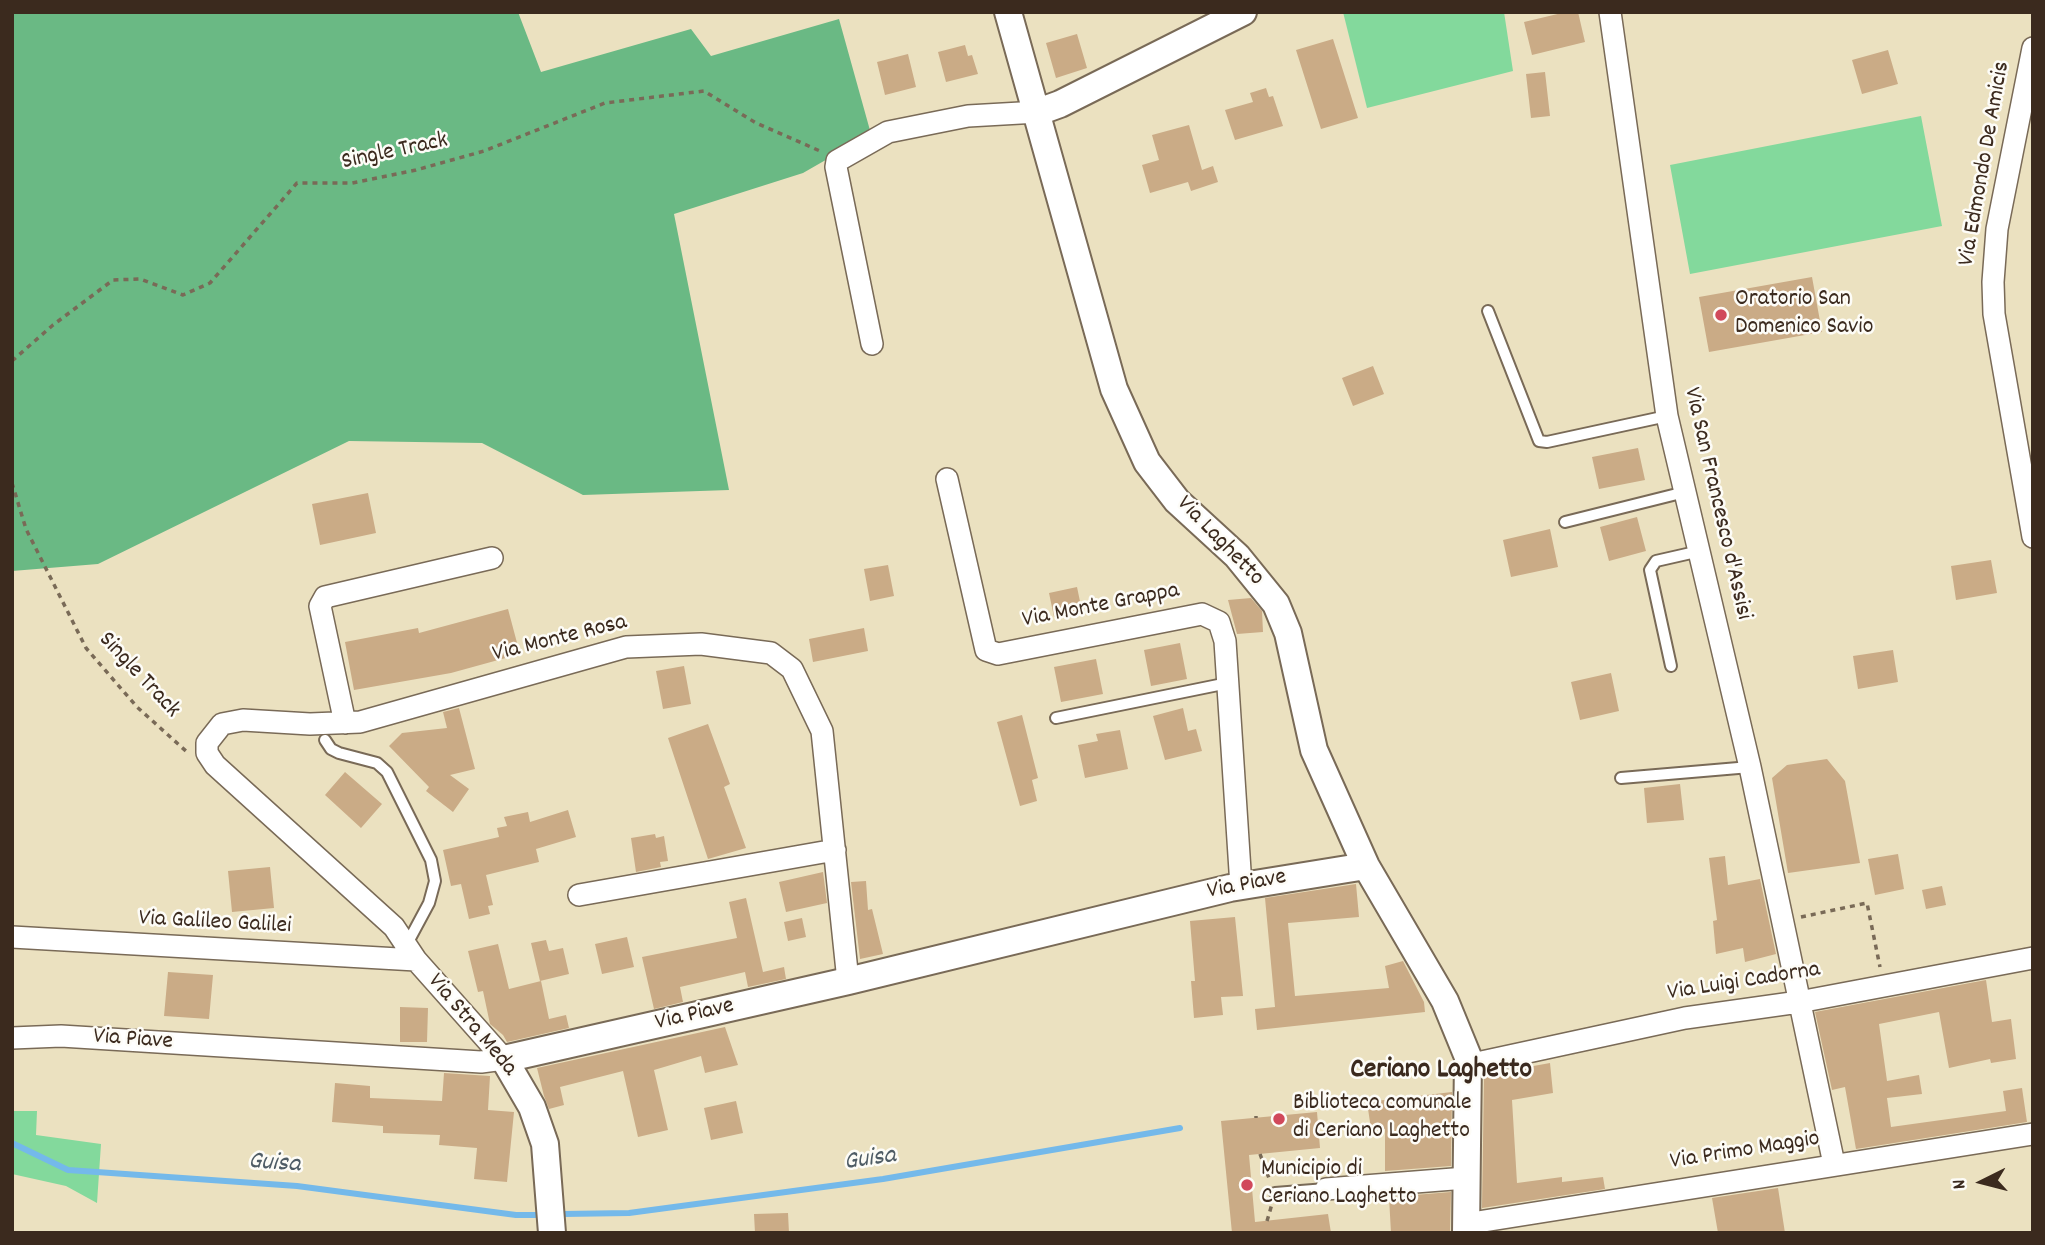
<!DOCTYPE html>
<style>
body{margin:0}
#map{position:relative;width:2045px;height:1245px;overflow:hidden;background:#ebe1c0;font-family:Dekko,sans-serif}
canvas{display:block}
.frame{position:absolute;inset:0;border:14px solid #3b2a1e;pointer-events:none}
.north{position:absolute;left:1947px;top:1147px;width:70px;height:70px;-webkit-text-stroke:5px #fdfcf7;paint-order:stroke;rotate:264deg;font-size:19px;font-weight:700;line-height:28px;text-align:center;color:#3b2a1e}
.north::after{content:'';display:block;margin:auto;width:24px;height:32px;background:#3b2a1e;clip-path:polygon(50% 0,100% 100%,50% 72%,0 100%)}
</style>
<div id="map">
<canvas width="2045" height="1245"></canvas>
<div class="frame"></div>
<div class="north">N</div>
</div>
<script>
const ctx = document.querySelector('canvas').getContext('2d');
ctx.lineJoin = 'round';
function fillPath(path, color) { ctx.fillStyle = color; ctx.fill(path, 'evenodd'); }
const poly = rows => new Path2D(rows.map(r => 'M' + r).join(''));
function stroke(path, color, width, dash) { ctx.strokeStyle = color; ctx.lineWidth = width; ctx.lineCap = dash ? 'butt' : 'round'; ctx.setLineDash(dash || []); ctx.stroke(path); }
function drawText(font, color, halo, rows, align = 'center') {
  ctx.font = font + ' Dekko,sans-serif'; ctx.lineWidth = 5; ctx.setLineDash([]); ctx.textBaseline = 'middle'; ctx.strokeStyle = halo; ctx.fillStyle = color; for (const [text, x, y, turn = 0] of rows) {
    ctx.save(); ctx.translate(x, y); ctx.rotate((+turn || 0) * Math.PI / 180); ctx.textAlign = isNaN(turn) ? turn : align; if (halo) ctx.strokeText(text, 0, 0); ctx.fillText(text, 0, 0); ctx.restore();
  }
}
fillPath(poly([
 [1343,12,1504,12,1513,71,1367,108],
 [1921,116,1942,226,1690,274,1670,165],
 [12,1111,37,1111,36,1135,101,1144,97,1203,66,1186,12,1174]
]), '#83d99c');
fillPath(poly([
 [12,12,518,12,541,72,691,29,711,56,839,19,871,134,803,173,674,214,729,490,583,495,482,443,349,441,98,564,12,571]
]), '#6ab984');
stroke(poly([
 [12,1143,68,1170,297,1186,516,1215,539,1215],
 [563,1214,629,1213,883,1179,1180,1128]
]), '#74b9ea', 6);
fillPath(poly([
 [1566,12,1578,12,1585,42,1532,55,1524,22],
 [1077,34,1087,68,1056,78,1046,43],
 [1333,39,1358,118,1321,129,1296,50],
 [965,45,968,56,972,55,978,74,946,82,938,52],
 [1888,50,1898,84,1862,94,1852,60],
 [908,54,916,87,885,95,877,62],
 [1545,72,1550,116,1531,118,1526,74],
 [1266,88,1269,97,1273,96,1283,126,1235,140,1225,110,1253,102,1250,93],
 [1189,125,1202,170,1213,166,1218,182,1191,191,1188,182,1150,193,1142,165,1159,160,1152,135],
 [1812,277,1822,332,1709,352,1699,297],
 [1373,366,1384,394,1353,406,1342,378],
 [1638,448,1645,480,1599,489,1592,457],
 [368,493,376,533,320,545,312,504],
 [1637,517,1646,551,1609,561,1600,527],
 [1550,529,1558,567,1511,577,1503,540],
 [1991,560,1997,593,1956,600,1951,566],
 [888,565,894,596,870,601,864,569],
 [1077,587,1082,611,1054,617,1049,593],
 [1251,598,1262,611,1263,632,1237,634,1228,600],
 [508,609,520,654,451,673,354,690,345,642,418,628,419,633],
 [864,628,868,651,813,662,809,639],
 [1180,643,1187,679,1151,686,1144,650],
 [1893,650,1898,682,1858,689,1853,656],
 [1096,659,1103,694,1061,702,1054,667],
 [684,666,691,704,663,709,656,671],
 [1611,673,1619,711,1580,720,1571,682],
 [459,708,475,769,450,775,469,789,453,812,426,791,429,787,389,746,402,733,447,728,443,712],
 [1183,708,1188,731,1196,729,1202,751,1165,760,1153,716],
 [1022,715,1038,778,1032,780,1037,801,1020,806,997,722],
 [708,724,730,784,724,787,746,848,708,859,668,738],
 [1120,730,1128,769,1085,778,1078,745,1098,741,1096,734],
 [1827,759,1845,781,1860,863,1788,873,1772,778,1787,765],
 [345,772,382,804,361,828,325,795],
 [1680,784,1684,820,1647,823,1644,788],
 [568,810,576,837,536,849,539,862,486,875,493,905,488,906,490,914,469,919,461,884,451,886,443,850,499,837,497,828,507,826,504,817,528,812,530,822],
 [655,834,656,838,664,836,668,861,660,862,661,867,636,872,631,838],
 [1898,854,1904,889,1875,895,1868,859],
 [1725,856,1728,885,1760,879,1776,954,1745,962,1743,948,1716,954,1713,921,1717,920,1709,858],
 [270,867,274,908,232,912,228,871],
 [823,872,827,903,786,912,779,882],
 [866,881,868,910,872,909,883,954,860,959,851,882],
 [1356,884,1359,917,1288,923,1295,996,1389,988,1385,966,1403,961,1424,1002,1425,1012,1257,1030,1255,1009,1275,1007,1265,898],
 [1942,886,1946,905,1926,909,1922,890],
 [746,898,763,972,784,967,786,979,748,987,745,972,680,987,683,1002,654,1009,642,957,737,938,729,902],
 [1235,917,1243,996,1221,997,1223,1015,1194,1018,1191,981,1195,981,1190,921],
 [802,918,806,937,788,941,784,922],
 [627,937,634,967,602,974,595,944],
 [546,940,549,951,563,948,569,974,540,981,531,943],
 [498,944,509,989,541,981,549,1019,566,1015,569,1028,507,1042,503,1035,490,1024,483,991,478,992,468,951],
 [168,972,213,975,209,1019,164,1016],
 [1986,980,1992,1022,2011,1019,2016,1059,1991,1063,1990,1059,1949,1068,1939,1012,1879,1024,1887,1081,1919,1075,1922,1094,1887,1098,1891,1127,2006,1111,2003,1091,2022,1088,2027,1122,1856,1149,1845,1087,1832,1090,1815,1012],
 [400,1007,428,1008,427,1042,400,1042],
 [725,1027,738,1065,705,1073,701,1056,654,1070,668,1130,638,1137,623,1071,560,1087,564,1105,549,1109,544,1096,537,1068],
 [1550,1063,1553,1093,1512,1100,1517,1183,1562,1177,1562,1182,1603,1177,1605,1189,1482,1208,1484,1075],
 [444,1073,490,1076,488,1110,514,1112,507,1182,474,1179,477,1148,439,1145,440,1135,383,1133,383,1126,332,1122,335,1083,370,1086,370,1098,442,1101],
 [1452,1092,1451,1166,1385,1171,1385,1129,1371,1129,1367,1102],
 [736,1101,743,1133,711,1140,704,1108],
 [1317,1112,1320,1148,1249,1155,1255,1222,1328,1214,1331,1233,1232,1233,1221,1121],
 [1778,1188,1785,1233,1718,1233,1712,1198],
 [1451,1192,1450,1233,1391,1233,1389,1197],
 [788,1213,789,1233,755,1233,754,1214]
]), '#caab86');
const service = poly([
 [1488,311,1539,441,1547,442,1667,416],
 [1565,522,1685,492],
 [1671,666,1650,570,1656,561,1700,551],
 [1056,718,1228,683],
 [325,740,331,749,339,753,377,763,387,772,431,860,435,881,429,903,407,944],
 [1621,778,1750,767],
 [1275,1193,1326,1189]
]);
const minor = poly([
 [1610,12,1667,416,1750,767,1834,1164],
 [2033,48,1997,229,1993,282,1994,314,2033,537],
 [872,344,836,167,837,161,888,132,968,116,1038,112],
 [947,479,986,650,998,654,1202,614,1219,622,1225,641,1241,886],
 [345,723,320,606,325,597,492,558],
 [579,895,835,850],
 [12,937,416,960],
 [12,1038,61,1036,481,1062,504,1059],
 [1468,1057,1477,1063,1685,1018,1799,1002,2033,958],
 [504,1059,416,960,394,927,215,765,207,753,207,743,222,724,243,720,310,724,360,722,626,647,701,644,771,653,792,669,822,731,848,981],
 [1326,1189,1466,1178],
 [1465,1224,2033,1134]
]);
const tertiary = poly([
 [1008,12,1114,389,1147,462,1177,501,1237,556,1276,604,1288,633,1314,750,1366,866,1445,1001,1468,1057,1466,1233],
 [1038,112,1060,104,1243,12],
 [552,1233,545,1144,532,1107,504,1059,848,981,1230,888,1366,866]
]);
stroke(service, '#796a57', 14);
stroke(minor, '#796a57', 24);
stroke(tertiary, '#796a57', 30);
stroke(poly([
 [12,361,53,325,113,280,140,279,183,295,210,283,297,183,352,183,416,170,484,151,605,103,704,91,756,123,820,151],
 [12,483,26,529,86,648,137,707,187,752],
 [1801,917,1867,903,1880,967],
 [1256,1116,1256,1118],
 [1260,1154,1270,1181],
 [1267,1221,1272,1204]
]), '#796a57', 3.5, [5, 5]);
stroke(service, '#fff', 10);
stroke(minor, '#fff', 21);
stroke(tertiary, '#fff', 26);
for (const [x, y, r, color] of [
 [1721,315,7,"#d1495b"],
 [1279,1119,7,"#d1495b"],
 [1247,1185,7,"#d1495b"]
]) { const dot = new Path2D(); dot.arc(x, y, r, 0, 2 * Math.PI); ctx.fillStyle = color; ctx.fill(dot); stroke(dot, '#fdfcf7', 2.5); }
drawText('24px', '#3b2a1e', '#fdfcf7', [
 ["Single Track",395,153,-12],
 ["Via Edmondo De Amicis",1986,164,-80],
 ["Via San Francesco d'Assisi",1716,504,77],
 ["Via Laghetto",1219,542,46],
 ["Via Monte Grappa",1101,607,-11],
 ["Via Monte Rosa",560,640,-14],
 ["Single Track",138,676,47],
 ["Via Piave",1247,886,-11],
 ["Via Galileo Galilei",215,924,3],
 ["Via Luigi Cadorna",1744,983,-9],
 ["Via Piave",695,1016,-13],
 ["Via Stra Meda",471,1026,50],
 ["Via Piave",133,1041,4],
 ["Via Primo Maggio",1745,1152,-9]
]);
drawText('24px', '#3b2a1e', '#fdfcf7', [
 ["Oratorio San",1735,301],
 ["Domenico Savio",1735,329],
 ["Biblioteca comunale",1293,1105],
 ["di Ceriano Laghetto",1293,1133],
 ["Municipio di",1261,1171],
 ["Ceriano Laghetto",1261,1199]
], 'left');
drawText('italic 26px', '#4f5c65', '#fdfcf7', [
 ["Guisa",870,1161,-8],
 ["Guisa",274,1165,4]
]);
drawText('bold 28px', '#3b2a1e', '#fdfcf7', [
 ["Ceriano Laghetto",1441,1072]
]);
</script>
